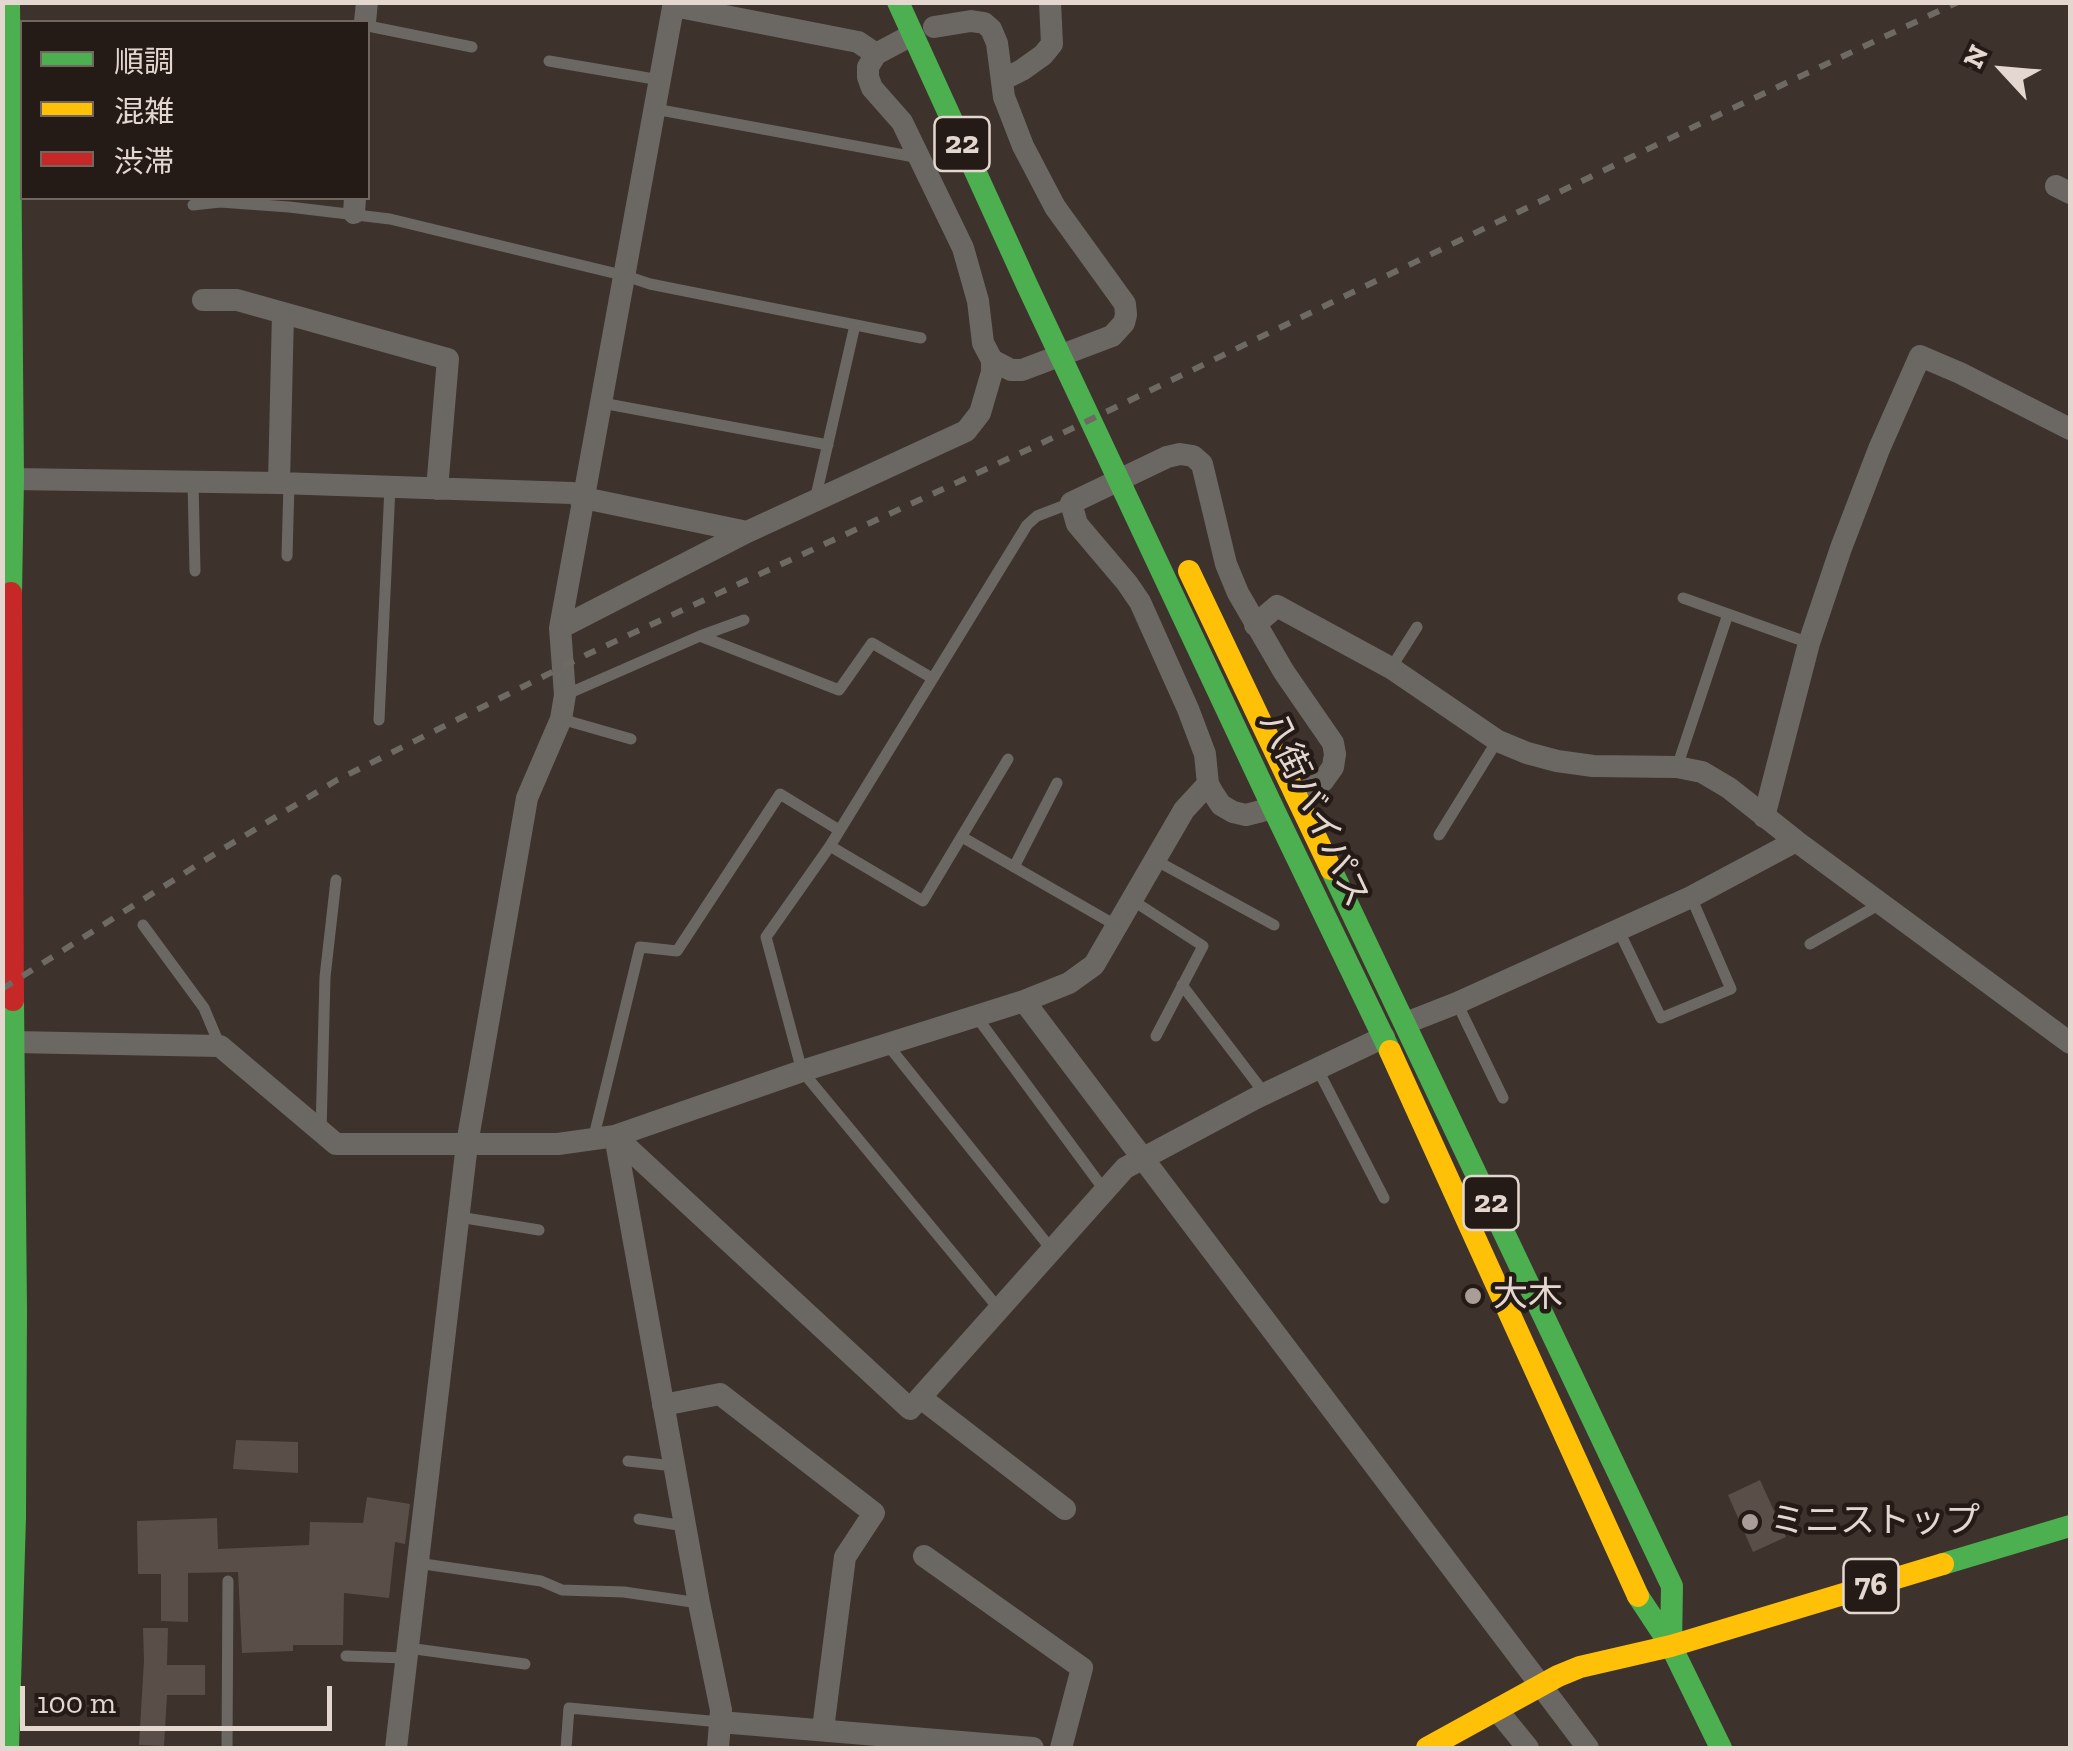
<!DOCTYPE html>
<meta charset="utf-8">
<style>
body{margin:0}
#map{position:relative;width:2073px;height:1751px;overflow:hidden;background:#3d322c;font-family:"Zilla Slab","Noto Sans JP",serif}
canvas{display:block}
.frame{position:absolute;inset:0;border:5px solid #e4d7d0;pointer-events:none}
.legend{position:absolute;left:20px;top:20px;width:350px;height:180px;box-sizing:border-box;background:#241a16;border:2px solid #716660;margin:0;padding:12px 18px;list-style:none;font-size:30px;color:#e4d7d0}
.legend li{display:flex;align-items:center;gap:20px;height:50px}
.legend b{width:50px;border:2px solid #716660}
.north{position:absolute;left:1953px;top:20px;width:100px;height:100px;-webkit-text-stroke:8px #241a16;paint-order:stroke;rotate:296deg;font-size:28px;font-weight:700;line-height:40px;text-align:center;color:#e4d7d0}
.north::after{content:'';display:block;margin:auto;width:35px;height:45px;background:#e4d7d0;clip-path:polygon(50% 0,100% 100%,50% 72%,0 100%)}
.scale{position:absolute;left:20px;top:1686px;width:312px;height:45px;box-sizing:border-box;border:5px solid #e4d7d0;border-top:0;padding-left:12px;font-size:30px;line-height:35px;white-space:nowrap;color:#e4d7d0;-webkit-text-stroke:8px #241a16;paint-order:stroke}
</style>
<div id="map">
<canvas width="2073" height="1751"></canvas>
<div class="frame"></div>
<ul class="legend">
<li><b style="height:12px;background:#4caf50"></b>順調</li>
<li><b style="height:12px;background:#ffc107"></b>混雑</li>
<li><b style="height:12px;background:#c62828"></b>渋滞</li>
</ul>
<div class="north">N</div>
<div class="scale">100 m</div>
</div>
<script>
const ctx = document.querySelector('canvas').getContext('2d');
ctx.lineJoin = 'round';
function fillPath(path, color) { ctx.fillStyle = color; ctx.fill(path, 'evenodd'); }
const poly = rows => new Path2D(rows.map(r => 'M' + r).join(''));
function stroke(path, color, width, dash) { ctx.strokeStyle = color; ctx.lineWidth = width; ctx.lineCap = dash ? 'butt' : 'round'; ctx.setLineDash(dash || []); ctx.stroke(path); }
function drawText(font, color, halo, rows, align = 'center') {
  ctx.font = font + ' "Zilla Slab","Noto Sans JP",serif'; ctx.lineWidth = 9; ctx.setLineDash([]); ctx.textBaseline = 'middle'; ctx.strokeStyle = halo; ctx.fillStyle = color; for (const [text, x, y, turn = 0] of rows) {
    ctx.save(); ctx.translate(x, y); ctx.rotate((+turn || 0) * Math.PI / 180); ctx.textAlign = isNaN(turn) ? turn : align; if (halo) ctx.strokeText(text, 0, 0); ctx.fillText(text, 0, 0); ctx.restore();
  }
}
fillPath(poly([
 [236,1440,298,1442,298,1473,233,1469],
 [1760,1480,1786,1537,1753,1552,1728,1495],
 [367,1497,410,1504,405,1544,395,1542,389,1598,344,1593,343,1645,293,1645,293,1651,242,1653,238,1572,188,1573,188,1622,161,1621,161,1574,138,1574,137,1521,217,1518,218,1549,309,1545,310,1522,363,1523],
 [143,1628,168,1628,167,1665,205,1665,205,1695,167,1695,164,1746,139,1745,144,1660]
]), '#5a4e48');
stroke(poly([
 [368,26,472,47],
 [549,61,660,80],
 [655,109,920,158],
 [193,205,220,202,289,207,390,219,626,276,650,284,921,338],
 [602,403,828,445],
 [193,482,195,571],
 [815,500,855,325],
 [287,556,289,483],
 [1683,598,1809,643],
 [700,636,839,690,872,643,932,678],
 [1391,668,1417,627],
 [565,695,700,636,744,620],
 [561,719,631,739],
 [379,720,390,487],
 [1677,767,1728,614],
 [1439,835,1497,741],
 [962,837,1117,926],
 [830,846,923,901,1008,759],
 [1155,860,1274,925],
 [1014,867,1057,783],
 [1132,900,1203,946,1156,1036],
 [143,925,204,1008,220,1046],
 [1618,929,1661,1018,1731,989,1691,897],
 [1810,944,1880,904],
 [1182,985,1265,1094],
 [1457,1003,1503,1098],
 [976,1016,1105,1191],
 [887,1044,1052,1250],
 [1318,1070,1384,1198],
 [321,1132,325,977,336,880],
 [593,1140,640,947,677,951,780,794,839,830],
 [459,1217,539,1230],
 [999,1309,802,1071,766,937,830,846,1027,525,1037,516,1071,503],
 [628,1461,674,1466],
 [639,1519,685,1526],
 [417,1563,541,1581,562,1590,624,1592,699,1603],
 [408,1648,525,1664],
 [346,1656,406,1658],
 [227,1748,228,1581],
 [566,1748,569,1708,720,1722]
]), '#6b6864', 11);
stroke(poly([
 [674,6,858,42,876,54],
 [365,22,367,2],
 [912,35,876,54,868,67,868,77,872,88,902,122,963,248,978,301,983,343,992,360,1011,370,1022,370,1112,336,1124,323,1126,315,1125,304,1055,207,1023,146,1004,97,997,43,991,29,984,23,971,21,934,27],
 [1002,80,1022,70,1043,55,1052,44,1050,2],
 [2056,186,2070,193],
 [354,213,355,198],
 [203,300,237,300,448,359,437,489],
 [13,479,279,483,572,493,584,498,747,532],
 [279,483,283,313],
 [1255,625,1277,606,1391,668,1498,741,1527,753,1557,761,1593,766,1677,767,1702,772,1729,788,1796,841,2070,1043],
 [560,628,747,532,966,431,980,413,992,372,992,360],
 [1273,808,1246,815,1233,812,1221,805,1213,793,1208,784,1205,754,1188,709,1140,602,1127,583,1077,524,1071,503,1167,457,1180,454,1193,456,1202,464,1226,564,1238,593,1284,672,1333,743,1335,754,1333,767,1323,781,1296,796],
 [1764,817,1809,643,1841,548,1879,449,1920,356,1960,373,2070,429],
 [1024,1001,1588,1748],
 [1406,1023,1457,1003,1691,897,1796,841],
 [14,1042,220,1046,336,1144,558,1144,615,1136,802,1071,1024,1001,1069,983,1094,965,1184,810,1208,784],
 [615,1136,910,1409,1125,1168,1256,1098,1384,1037],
 [615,1136,699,1603,721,1710,718,1748],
 [921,1398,1065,1509],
 [663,1405,720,1394,874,1513,845,1557,823,1729],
 [924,1556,1082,1668,1061,1748],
 [1497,1710,1528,1748],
 [720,1722,1033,1748],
 [396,1748,467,1144,527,798,561,719,565,695,560,628,674,2]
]), '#6b6864', 22);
stroke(poly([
 [9,2,13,479,11,593],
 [898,2,1027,285,1273,808,1390,1051],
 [1331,869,1672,1586,1671,1646],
 [1943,1564,2070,1526],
 [1638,1596,1671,1646,1721,1748],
 [8,1748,15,1518,16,1310,13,1000]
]), '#4caf50', 22);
stroke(poly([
 [1189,571,1331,869],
 [1390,1051,1638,1596],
 [1427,1748,1558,1676,1580,1667,1671,1646,1943,1564]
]), '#ffc107', 22);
stroke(poly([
 [11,593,13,1000]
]), '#c62828', 22);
stroke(poly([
 [2,989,221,850,337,780,588,654,1042,443,1714,117,1958,2]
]), '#6f6964', 6, [12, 12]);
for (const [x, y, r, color] of [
 [1473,1296,10,"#aa9d97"],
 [1750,1522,10,"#aa9d97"]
]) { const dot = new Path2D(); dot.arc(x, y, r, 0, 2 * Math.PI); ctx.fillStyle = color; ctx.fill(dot); stroke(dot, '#241a16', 4); }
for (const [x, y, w] of [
 [962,144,55],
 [1491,1203,55],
 [1871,1586,55]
]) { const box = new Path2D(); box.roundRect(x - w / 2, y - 27, w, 54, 8); ctx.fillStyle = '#241a16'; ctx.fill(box); stroke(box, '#e4d7d0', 2.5); }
drawText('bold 32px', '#e4d7d0', null, [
 ["22",962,144],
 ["22",1491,1203],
 ["76",1871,1586]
]);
drawText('35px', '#e4d7d0', '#241a16', [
 ["八街バイパス",1314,810,65]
]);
drawText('35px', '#e4d7d0', '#241a16', [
 ["大木",1493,1296],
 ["ミニストップ",1770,1522]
], 'left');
</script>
